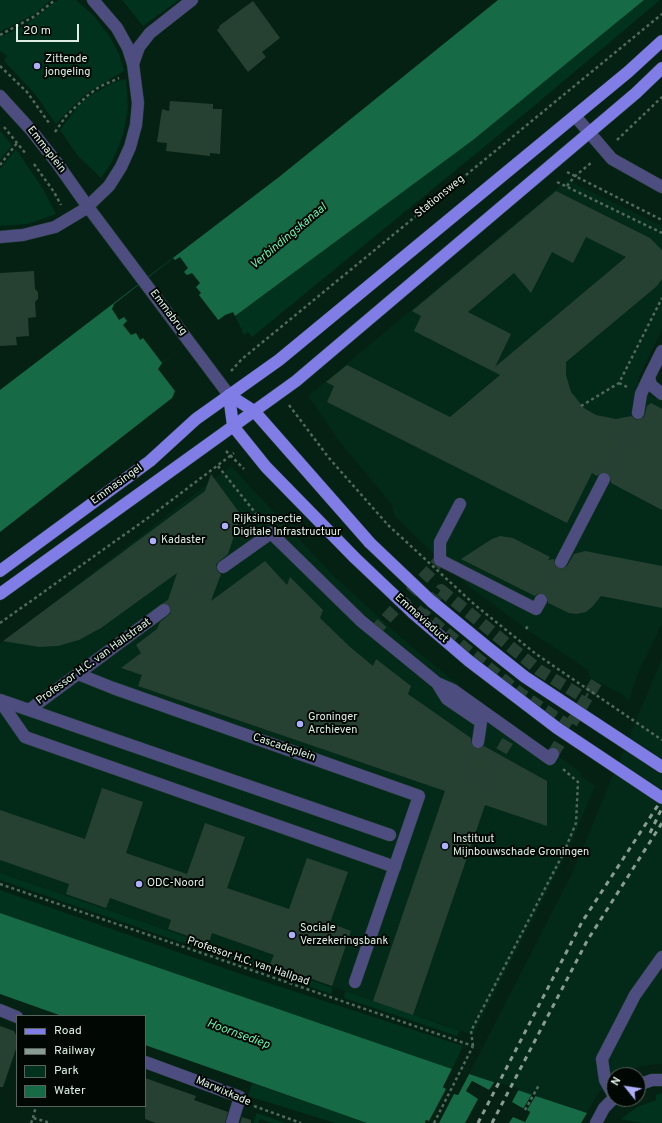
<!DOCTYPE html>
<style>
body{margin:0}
#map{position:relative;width:662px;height:1123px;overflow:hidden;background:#052114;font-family:Overpass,sans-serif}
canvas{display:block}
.legend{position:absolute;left:16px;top:1015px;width:130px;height:92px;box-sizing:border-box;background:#010804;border:1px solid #59645e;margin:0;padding:5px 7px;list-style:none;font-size:12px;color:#deeee4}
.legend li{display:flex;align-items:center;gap:8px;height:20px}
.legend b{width:20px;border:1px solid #59645e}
.north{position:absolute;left:606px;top:1067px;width:40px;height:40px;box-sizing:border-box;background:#010804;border:1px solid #59645e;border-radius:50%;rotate:300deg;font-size:11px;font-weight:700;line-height:16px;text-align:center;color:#deeee4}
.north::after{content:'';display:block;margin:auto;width:14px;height:18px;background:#adaffb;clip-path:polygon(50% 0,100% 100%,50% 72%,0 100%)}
.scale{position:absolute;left:16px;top:24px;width:63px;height:18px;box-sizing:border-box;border:2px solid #deeee4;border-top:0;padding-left:5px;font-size:12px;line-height:14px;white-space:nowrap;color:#deeee4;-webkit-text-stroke:3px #010804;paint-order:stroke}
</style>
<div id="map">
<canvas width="662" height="1123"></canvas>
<ul class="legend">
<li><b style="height:5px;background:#817de6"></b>Road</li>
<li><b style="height:5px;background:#889c91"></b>Railway</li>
<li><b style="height:11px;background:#00321d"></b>Park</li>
<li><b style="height:11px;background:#166a46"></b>Water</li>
</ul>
<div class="north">N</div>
<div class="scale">20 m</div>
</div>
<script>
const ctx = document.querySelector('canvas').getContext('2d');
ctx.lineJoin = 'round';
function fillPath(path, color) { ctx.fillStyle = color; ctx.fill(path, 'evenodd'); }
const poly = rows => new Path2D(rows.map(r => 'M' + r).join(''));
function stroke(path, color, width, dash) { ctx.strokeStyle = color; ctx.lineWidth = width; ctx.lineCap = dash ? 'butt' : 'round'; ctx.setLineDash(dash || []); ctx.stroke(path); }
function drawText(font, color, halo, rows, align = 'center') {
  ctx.font = font + ' Overpass,sans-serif'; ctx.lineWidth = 4; ctx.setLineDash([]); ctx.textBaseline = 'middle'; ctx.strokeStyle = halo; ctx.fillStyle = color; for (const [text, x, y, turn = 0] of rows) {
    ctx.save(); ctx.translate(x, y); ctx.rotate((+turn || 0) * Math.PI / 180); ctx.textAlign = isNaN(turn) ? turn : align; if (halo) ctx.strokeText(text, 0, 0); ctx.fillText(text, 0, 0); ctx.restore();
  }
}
fillPath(poly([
 [567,180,662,226,662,330,638,379,641,390,662,401,662,624,637,676,629,701,625,696,590,678,588,670,526,629,471,588,440,560,395,517,393,511,393,506,338,440,308,396],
 [231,466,335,577,412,647,466,691,582,773,580,775,595,786,567,853,473,1035,0,873,0,644],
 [662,658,662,1064,641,1066,620,1075,614,1075,614,1079,599,1092,587,1113,469,1074,573,871]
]), '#032918');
fillPath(poly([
 [0,0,51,0,36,13,0,32],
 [58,0,76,0,94,16,110,37,119,54,124,71,87,93,71,108,56,124,35,94,4,61,7,56,0,51,0,37,25,25],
 [122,0,179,0,143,26],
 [644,0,660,0,528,111,252,337,248,332,244,335,235,316,473,140],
 [126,79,128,108,123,135,113,160,101,178,78,156,60,130,77,107,88,97,112,83],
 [0,131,12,145,0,160],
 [16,149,43,189,56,214,28,224,0,226,0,169],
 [0,873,149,924,333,988,331,994,0,880],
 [0,890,241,974,463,1046,452,1069,0,913],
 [345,991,460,1031,457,1036,344,998],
 [252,1083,367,1123,335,1123,248,1096],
 [662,1093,662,1123,643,1123,621,1119,637,1107,656,1100,656,1095],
 [257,1113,285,1123,272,1123,260,1119,258,1123,253,1123]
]), '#00321d');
fillPath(poly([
 [498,0,644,0,473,140,235,316,233,312,225,315,162,363,158,369,175,391,172,398,0,532,0,390,279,177],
 [0,913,452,1069,443,1087,458,1095,469,1074,587,1113,581,1123,432,1123,426,1120,425,1123,367,1123,145,1045,145,1016,62,1016,0,994],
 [472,1081,530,1112,525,1122,466,1091]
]), '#166a46');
fillPath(poly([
 [180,257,188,268,184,272,187,275,192,273,200,283,196,287,201,293,199,295,219,321,162,363,143,338,140,340,136,333,131,335,123,325,127,321,124,317,119,320,112,309,114,304,173,258,175,260],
 [453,1067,454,1069,445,1086,457,1093,467,1073,470,1072,458,1095,454,1094,439,1123,425,1123,426,1120,429,1121,446,1089,443,1087],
 [472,1081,489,1090,495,1081,519,1089,512,1102,523,1109,532,1094,536,1095,527,1110,530,1112,525,1122,513,1117,509,1123,465,1123,478,1099,466,1091],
 [472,1084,528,1113,524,1120,469,1090]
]), '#052114');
fillPath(poly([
 [253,1,280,38,262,52,266,57,248,72,217,30,220,27,219,26],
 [170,101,213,104,213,109,222,109,220,154,210,153,210,156,166,151,167,143,157,142,162,109,169,111],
 [556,191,650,238,662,250,662,279,657,286,566,362,566,375,571,392,584,408,596,415,616,419,631,416,637,420,644,417,647,406,651,403,662,409,662,510,611,483,610,475,603,472,597,476,592,473,567,523,327,402,334,386,326,382,347,365,450,417,500,375,414,331,421,316,412,311],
 [586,237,626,257,495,367,511,334,468,312,514,273,531,293,552,252,573,263],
 [34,271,35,289,38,292,38,299,35,302,36,317,28,318,29,336,16,337,17,345,0,346,0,273],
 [211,474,241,515,228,554,216,564,217,571,221,574,211,601,265,561,287,585,290,577,323,610,320,618,349,646,373,666,376,659,411,686,408,694,471,738,471,744,474,748,480,749,484,746,547,781,547,826,485,805,413,1015,373,1001,445,791,138,686,142,675,121,668,141,653,136,645,157,629,160,622,171,613,170,606,167,603,177,573,101,628,79,640,58,646,39,647,3,641,205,491],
 [500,536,513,538,550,557,548,560,554,559,555,566,561,569,567,566,574,554,585,551,662,566,662,608,601,596,593,606,586,612,576,614,569,613,548,603,548,596,544,593,538,593,535,596,461,559,492,539],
 [102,788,143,802,126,853,187,874,205,823,245,837,227,888,289,909,307,858,348,872,330,923,351,931,332,986,270,964,274,955,212,933,209,943,168,929,171,920,110,898,106,908,66,894,69,884,0,860,0,810,85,839],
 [0,1026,14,1031,17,1037,17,1046,3,1087,0,1087],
 [145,1078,196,1096,194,1100,228,1112,225,1123,156,1123,145,1119],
 [242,1117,251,1120,251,1123,240,1123]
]), '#264132');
stroke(poly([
 [604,479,638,413],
 [541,600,561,562],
 [164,610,223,567],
 [374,632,440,560],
 [570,727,521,694,422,613,441,590,539,670,586,699],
 [478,742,464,771,483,782,513,732],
 [553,754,597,681]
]), '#264033', 12, [12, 6]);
const minor = poly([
 [133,64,139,47,150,33,192,0],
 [0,96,31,130,57,163,88,207,229,395],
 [575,116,612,159,662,187],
 [0,237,23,235,55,227,85,209,109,186,121,167,130,147,136,125,138,103,133,64,128,48,117,28,93,0],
 [662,351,649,377,651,385,662,394],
 [638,413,641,394,649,377],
 [460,504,440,542,440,560,536,609,541,600],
 [561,562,604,479],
 [223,567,271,533,361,621,437,683,453,690,550,759,553,754],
 [78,674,113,688,419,796,355,982],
 [437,683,447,699,481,722,478,742],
 [0,700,29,710,164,610],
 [0,701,25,737,395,867],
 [29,710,390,835],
 [0,1010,17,1017],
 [145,1062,240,1097,232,1123],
 [638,1085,652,1080,662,1080],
 [614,1096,605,1080,602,1059,635,995,662,957],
 [596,1123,604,1108,614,1098]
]);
const major = poly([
 [229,395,233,426,266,467,355,558],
 [229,395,254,411,370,543],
 [0,571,150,461,196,419,279,360,628,72,662,41],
 [0,594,296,381,636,93,662,68]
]);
stroke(minor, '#233e31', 13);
stroke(major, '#233e31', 13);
stroke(poly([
 [0,35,35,16,55,0],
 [0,66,27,92,49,123],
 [4,127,26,154],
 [55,132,66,116,87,96,99,87,119,78],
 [617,140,662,97],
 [34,164,54,192,61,205],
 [0,165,17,143],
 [567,172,662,220],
 [557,182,662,233],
 [567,186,574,177,592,162],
 [231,371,242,359,662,14],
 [619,383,627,387],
 [289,405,329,458,388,525],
 [581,406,619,383,662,298],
 [226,451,244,469],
 [218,466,261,520],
 [0,623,152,515,234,453],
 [526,629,529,624],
 [0,884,473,1046],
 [473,1046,471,1031,564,852,576,823,578,782,563,769],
 [254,1106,301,1123],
 [525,1110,539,1085],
 [33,1118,36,1106],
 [31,1123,33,1118,51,1123],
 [434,1123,473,1046]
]), '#526a5e', 2.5, [3, 3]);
stroke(minor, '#4d4d7f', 12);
stroke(major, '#817de6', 12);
stroke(poly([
 [650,833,662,808],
 [478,1123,582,922,662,799],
 [492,1123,587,941,662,823]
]), '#889c91', 3, [5, 5]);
const majorBridge = poly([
 [370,543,431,601,487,647,525,677,662,767],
 [355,558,413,613,469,661,557,728,662,798]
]);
stroke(majorBridge, '#233e31', 13, []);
stroke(poly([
 [388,525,475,605,536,654,662,740]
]), '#526a5e', 2.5, [3, 3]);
stroke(majorBridge, '#817de6', 12);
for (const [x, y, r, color] of [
 [37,66,4,"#adaffb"],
 [225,526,4,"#adaffb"],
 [153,541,4,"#adaffb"],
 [300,724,4,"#adaffb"],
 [445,846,4,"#adaffb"],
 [139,884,4,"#adaffb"],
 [292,935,4,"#adaffb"]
]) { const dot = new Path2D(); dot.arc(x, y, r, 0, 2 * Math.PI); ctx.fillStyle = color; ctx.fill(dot); stroke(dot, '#010804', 1.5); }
drawText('11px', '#deeee4', '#010804', [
 ["Zittende",45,60],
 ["jongeling",45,73],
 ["Rijksinspectie",233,520],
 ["Digitale Infrastructuur",233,533],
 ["Kadaster",161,541],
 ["Groninger",308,718],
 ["Archieven",308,731],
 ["Instituut",453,840],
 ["Mijnbouwschade Groningen",453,853],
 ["ODC-Noord",147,884],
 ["Sociale",300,929],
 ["Verzekeringsbank",300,942]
], 'left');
drawText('11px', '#deeee4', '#010804', [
 ["Emmaplein",46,150,52],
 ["Stationsweg",440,197,-39],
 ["Emmabrug",168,313,53],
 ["Emmasingel",117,485,-36],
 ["Emmaviaduct",421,619,42],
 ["Professor H.C. van Hallstraat",94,662,-36],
 ["Cascadeplein",284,748,19],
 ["Professor H.C. van Hallpad",248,962,19],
 ["Marwixkade",223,1092,23]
]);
drawText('italic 12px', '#6af2b0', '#010804', [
 ["Verbindingskanaal",289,237,-40],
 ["Hoornsediep",238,1035,20]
]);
</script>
